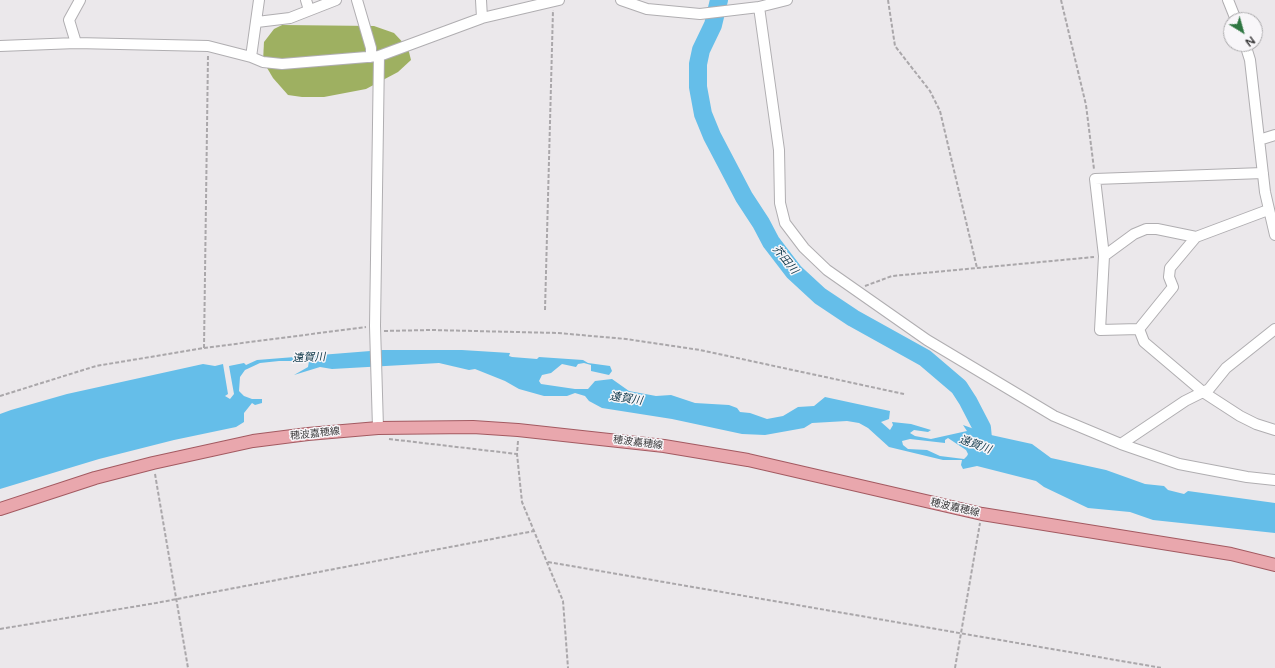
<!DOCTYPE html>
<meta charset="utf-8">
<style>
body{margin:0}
#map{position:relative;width:1275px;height:668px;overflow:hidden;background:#ebe8eb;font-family:"Varela Round",sans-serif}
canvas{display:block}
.north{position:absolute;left:1223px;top:12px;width:40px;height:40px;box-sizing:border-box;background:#f8f6f9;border:1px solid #acabad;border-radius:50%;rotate:143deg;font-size:11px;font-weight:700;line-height:16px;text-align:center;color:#3b3a3b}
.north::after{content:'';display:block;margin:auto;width:14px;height:18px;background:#2f7642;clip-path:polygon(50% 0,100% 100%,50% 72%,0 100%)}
</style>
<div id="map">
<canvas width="1275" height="668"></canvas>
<div class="north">N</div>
</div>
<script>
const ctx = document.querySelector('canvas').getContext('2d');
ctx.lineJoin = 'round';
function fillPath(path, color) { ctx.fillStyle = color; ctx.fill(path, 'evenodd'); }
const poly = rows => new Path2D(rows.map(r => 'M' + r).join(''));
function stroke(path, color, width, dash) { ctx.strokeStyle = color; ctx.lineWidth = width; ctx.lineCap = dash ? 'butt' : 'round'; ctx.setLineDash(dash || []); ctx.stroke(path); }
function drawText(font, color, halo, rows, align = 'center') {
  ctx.font = font + ' "Varela Round","Noto Sans JP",sans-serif'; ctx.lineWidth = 3; ctx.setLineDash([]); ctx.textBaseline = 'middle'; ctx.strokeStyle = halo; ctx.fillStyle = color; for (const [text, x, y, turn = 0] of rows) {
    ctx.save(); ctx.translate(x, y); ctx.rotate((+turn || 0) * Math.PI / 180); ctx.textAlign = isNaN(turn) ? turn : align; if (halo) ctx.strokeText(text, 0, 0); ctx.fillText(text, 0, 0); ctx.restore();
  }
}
fillPath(poly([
 [282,25,374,26,394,33,408,48,411,60,398,72,366,89,324,97,302,97,288,95,273,78,263,61,264,42,274,29]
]), '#9eb061');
fillPath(poly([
 [383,350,462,350,510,353,509,356,512,357,537,359,539,357,583,360,588,363,610,366,612,371,609,375,591,371,591,365,584,363,578,364,576,367,562,364,551,373,542,375,539,381,541,384,575,389,588,389,595,381,612,379,629,391,656,396,671,395,695,403,729,405,737,408,740,412,750,413,767,419,783,416,798,407,814,406,825,397,890,411,889,419,881,422,890,430,893,425,892,422,911,424,931,430,928,432,914,430,910,433,915,436,931,439,967,431,963,425,991,435,1032,444,1051,458,1106,470,1145,484,1164,486,1168,490,1184,494,1188,491,1275,503,1275,533,1153,520,1130,512,1088,508,1044,487,1036,481,977,466,963,469,961,465,962,460,943,460,889,447,868,428,859,423,847,421,812,423,804,428,765,435,742,434,672,419,602,408,589,401,585,396,575,393,567,396,544,396,519,389,505,381,475,369,469,370,439,363,332,369,320,367,294,375,308,367,309,361,279,361,260,363,245,370,240,377,239,391,244,396,252,399,262,399,262,403,255,405,252,403,244,413,244,422,236,427,174,440,99,459,0,489,0,414,11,410,67,394,203,364,215,366,223,364,228,394,225,396,230,399,234,394,229,366,244,363,246,365,257,360],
 [948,438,966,450,968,454,967,456,964,459,940,456,927,450,908,449,903,445,902,441,910,439,945,443,945,440]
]), '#65bee9');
stroke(poly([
 [719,0,713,25,701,50,698,64,698,87,703,114,712,136,744,197,761,223,771,242,794,272,820,296,853,318,925,358,959,387,968,401,982,428,984,449]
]), '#65bee9', 18);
const minor = poly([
 [306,0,309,10],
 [357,0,371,48,371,57],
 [481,0,482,18],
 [621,0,647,9,700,14,759,7,787,0],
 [1228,0,1236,20],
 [759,7,779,150,780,203,785,223,804,248,827,270,927,340,1054,416,1121,444,1179,464,1247,477,1275,480],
 [257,22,290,18,336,0],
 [76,43,69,20,80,0],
 [1245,44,1250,60,1265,192,1275,235],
 [0,46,76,43,208,46,251,57,263,62,282,64,379,56,482,18,559,0],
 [251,57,259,0],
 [1259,140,1275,135],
 [1263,173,1095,179,1104,256,1100,330,1139,329,1144,342,1203,392,1240,416,1256,424,1275,430],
 [1104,256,1134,234,1146,229,1157,229,1196,237],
 [1139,329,1173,287,1169,277,1170,268,1196,237,1268,210],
 [378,428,375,326,379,56],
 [1121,444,1185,401,1209,389,1226,368,1275,329]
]);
const major = poly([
 [0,509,95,478,153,463,253,441,308,434,378,428,473,427,518,430,664,446,748,460,982,514,1231,554,1275,565]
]);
stroke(minor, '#b0aeb1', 12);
stroke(major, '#a35a61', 14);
stroke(poly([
 [888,0,895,46,930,91,940,111,977,268],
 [1061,0,1086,105,1094,169],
 [865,286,892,276,1094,257],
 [545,310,553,10],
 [384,331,431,330,558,333,626,339,700,350,904,394],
 [204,348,208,55],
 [0,396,96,366,204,348,366,327],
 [389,439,517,454],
 [518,441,517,454,522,502,563,601,568,668],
 [155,474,188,668],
 [548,562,1162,668],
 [0,629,156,603,534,531],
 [955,668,980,523]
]), '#aaa7aa', 2, [4, 2]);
stroke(minor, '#fff', 10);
stroke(major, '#e9a7ad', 12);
drawText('10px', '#3b3a3b', '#f8f6f9', [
 ["穂波嘉穂線",315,434,-6],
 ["穂波嘉穂線",638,443,7],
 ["穂波嘉穂線",955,508,13]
]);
drawText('italic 11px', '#0f384a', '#f8f6f9', [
 ["芥田川",785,260,51],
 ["遠賀川",309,358,-2],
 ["遠賀川",626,399,8],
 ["遠賀川",975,445,20]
]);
</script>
